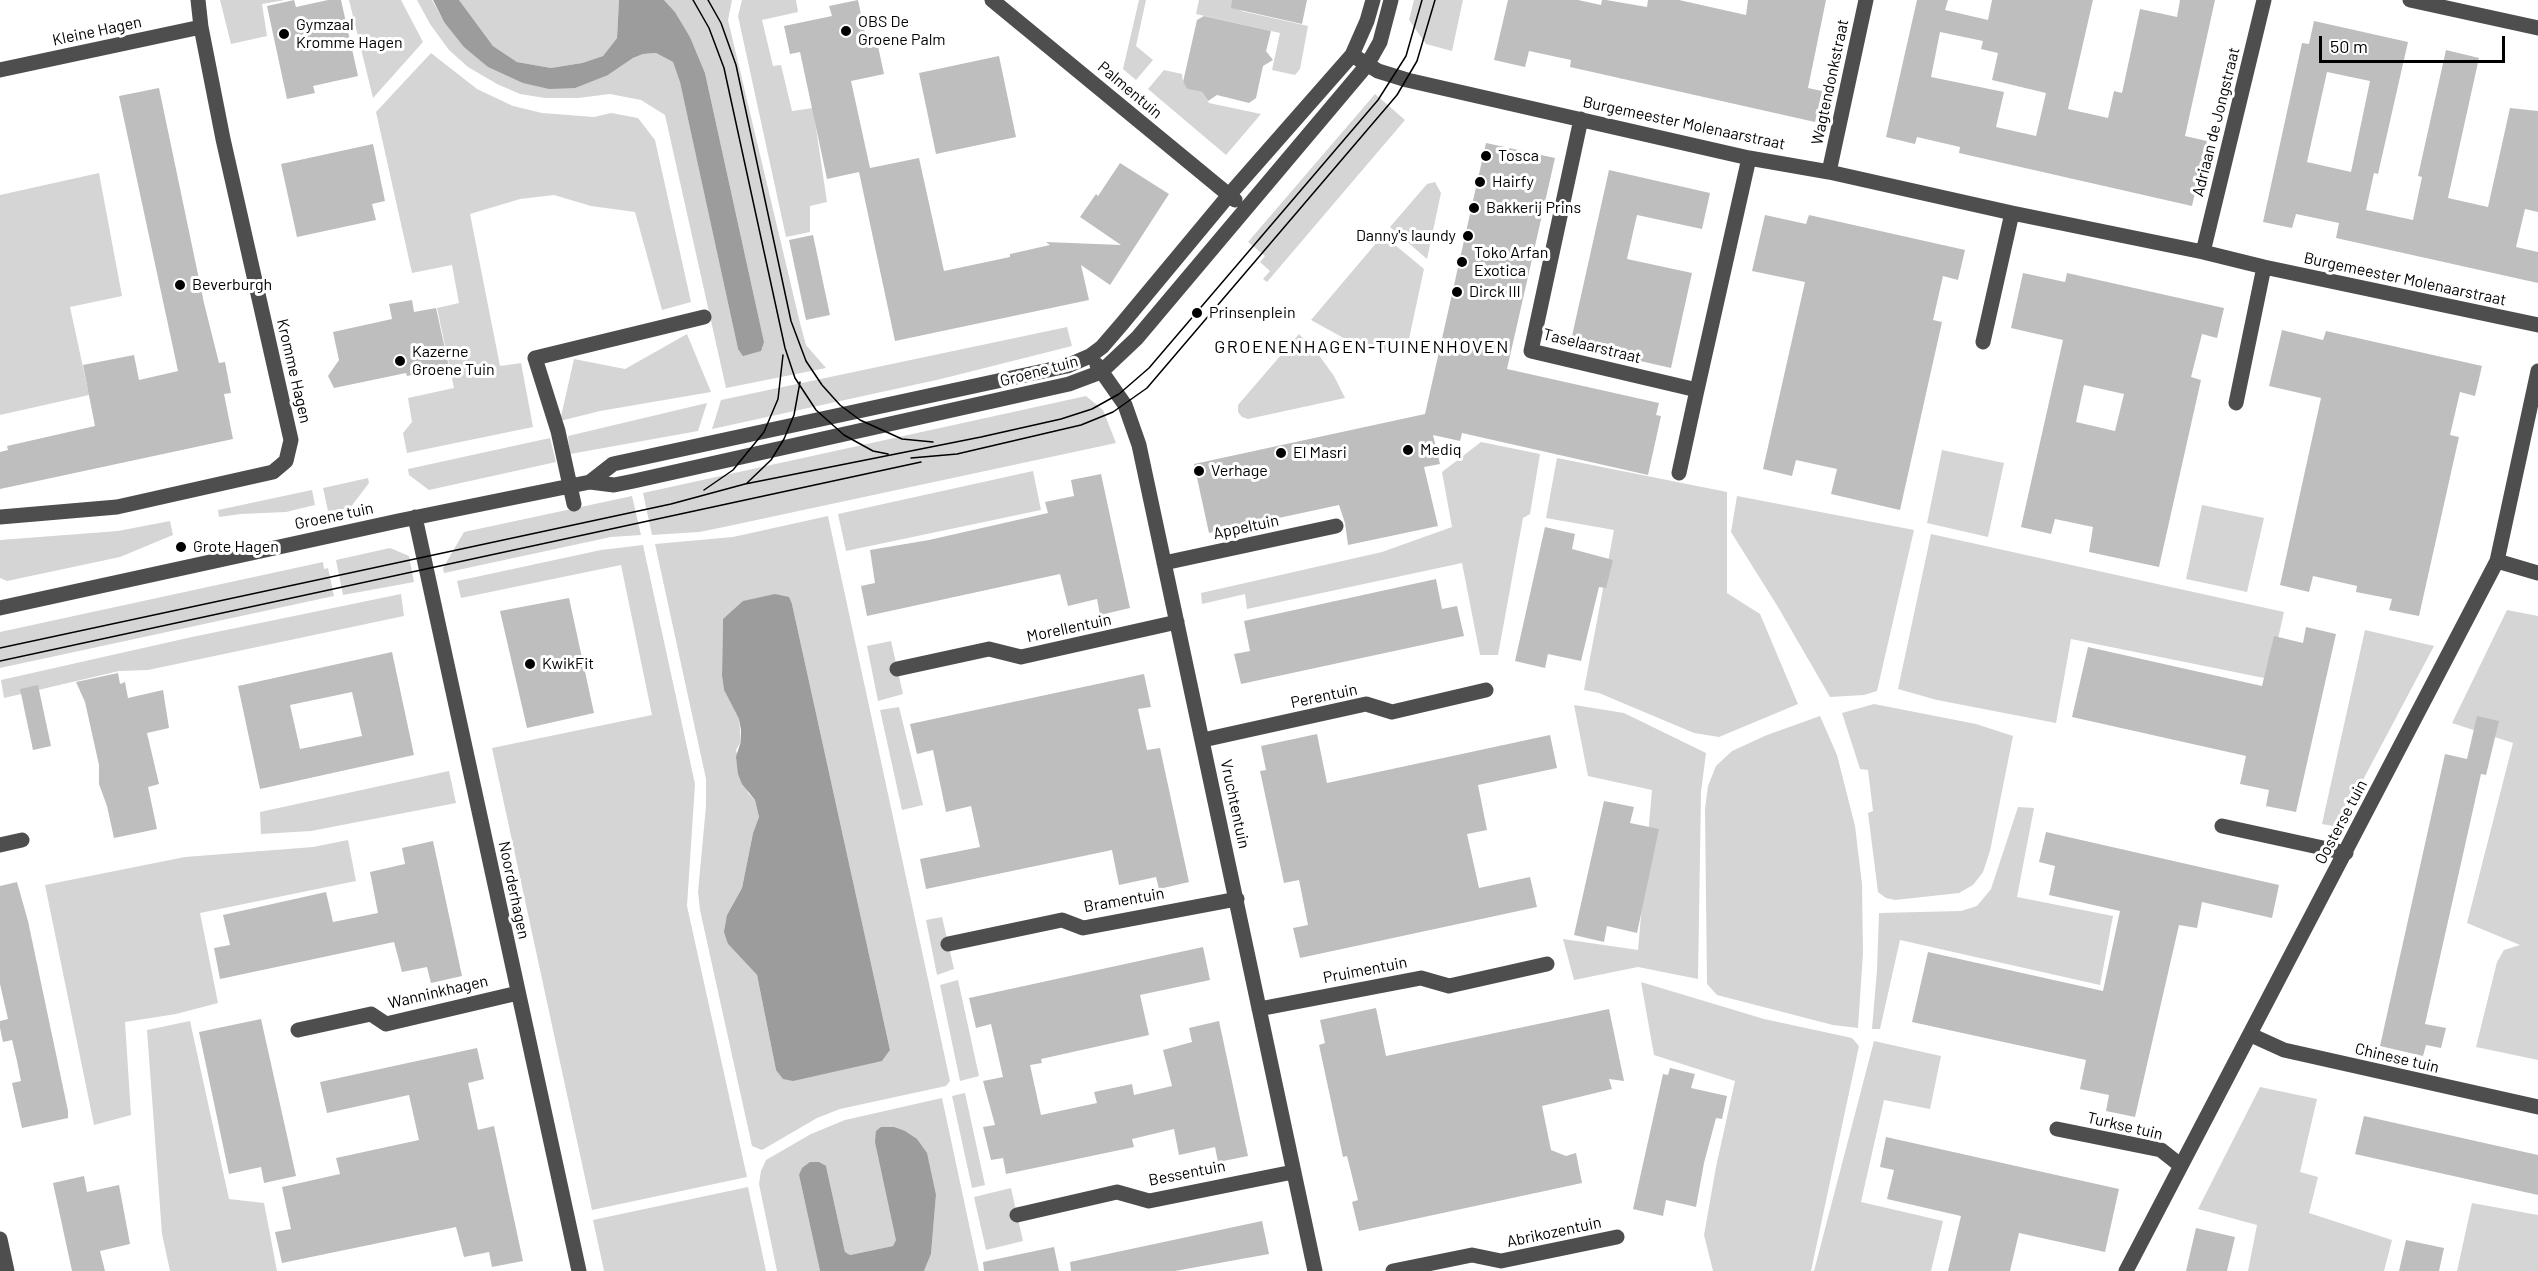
<!DOCTYPE html>
<style>
body{margin:0}
#map{position:relative;width:2538px;height:1271px;overflow:hidden;background:#fff;font-family:Barlow,sans-serif}
canvas{display:block}
.scale{position:absolute;left:2319px;top:36px;width:186px;height:27px;box-sizing:border-box;border:3px solid #000;border-top:0;padding-left:8px;font-size:18px;line-height:21px;white-space:nowrap;color:#000;-webkit-text-stroke:4px #fff;paint-order:stroke}
</style>
<div id="map">
<canvas width="2538" height="1271"></canvas>
<div class="scale">50 m</div>
</div>
<script>
const ctx = document.querySelector('canvas').getContext('2d');
ctx.lineJoin = 'round';
function fillPath(path, color) { ctx.fillStyle = color; ctx.fill(path, 'evenodd'); }
const poly = rows => new Path2D(rows.map(r => 'M' + r).join(''));
function stroke(path, color, width, dash) { ctx.strokeStyle = color; ctx.lineWidth = width; ctx.lineCap = dash ? 'butt' : 'round'; ctx.setLineDash(dash || []); ctx.stroke(path); }
function drawText(font, color, halo, rows, align = 'center') {
  ctx.font = font + ' Barlow,sans-serif'; ctx.lineWidth = 6; ctx.setLineDash([]); ctx.textBaseline = 'middle'; ctx.strokeStyle = halo; ctx.fillStyle = color; for (const [text, x, y, turn = 0] of rows) {
    ctx.save(); ctx.translate(x, y); ctx.rotate((+turn || 0) * Math.PI / 180); ctx.textAlign = isNaN(turn) ? turn : align; if (halo) ctx.strokeText(text, 0, 0); ctx.fillText(text, 0, 0); ctx.restore();
  }
}
fillPath(poly([
 [220,0,285,0,262,4,267,36,231,44],
 [349,0,401,0,423,42,373,98],
 [417,0,432,0,444,22,488,67,608,75,633,58,643,54,656,53,673,62,680,81,738,349,764,342,705,73,690,37,675,12,664,0,732,0,728,20,800,323,806,345,826,368,726,388,665,115,641,100,610,94,578,98,545,98,520,94,497,84,468,67,449,50,430,24],
 [459,0,619,0,617,38,603,56,582,63,551,68,517,62,493,46],
 [742,0,796,0,798,12,762,20,773,66,781,65,792,111,813,108,827,202,810,206,810,232,786,237,738,16],
 [1139,0,1146,0,1136,46,1153,60,1136,80,1123,69],
 [1199,0,1243,0,1241,11,1308,26,1300,69,1295,75,1272,70,1280,33,1196,14],
 [1414,0,1463,0,1452,51,1426,44,1409,20],
 [431,53,477,89,513,106,542,113,594,117,611,113,638,118,655,140,691,302,662,310,635,212,591,206,554,195,520,199,470,214,500,366,521,363,533,427,407,453,403,433,412,422,408,398,454,388,437,308,459,303,452,265,412,273,376,112],
 [1164,70,1182,74,1183,82,1187,89,1202,92,1209,103,1261,114,1226,155,1148,89],
 [1375,94,1405,120,1267,282,1263,279,1270,271,1260,262,1265,256,1248,242],
 [99,173,122,296,70,307,89,395,0,415,0,195],
 [1435,182,1441,193,1427,259,1390,227,1427,184],
 [1383,235,1424,269,1406,353,1376,349,1349,341,1311,320],
 [1067,327,1072,346,941,379,712,429,721,400],
 [687,334,711,392,600,411,560,421,574,359,625,369],
 [1299,334,1318,354,1334,376,1345,398,1248,419,1242,417,1238,412,1238,405],
 [1086,396,1103,410,1116,443,724,527,699,532,652,535,643,493],
 [707,403,698,431,570,454,568,436],
 [550,438,556,462,429,490,409,475,408,469],
 [1481,442,1540,454,1530,514,1523,518,1498,655,1480,655,1462,563,1247,609,1245,594,1202,604,1201,593,1382,552,1452,527,1442,472],
 [1942,450,2004,463,1988,537,1927,523],
 [1557,458,1727,492,1727,593,1760,614,1798,704,1719,737,1694,733,1599,693,1584,690,1614,530,1546,518],
 [1033,471,1041,510,846,551,838,514],
 [368,478,369,483,350,508,328,511,323,488],
 [312,490,315,505,286,512,241,514,219,517,218,510],
 [632,496,641,535,611,537,444,573,443,568,464,532],
 [1737,496,1914,530,1877,691,1864,695,1830,697,1778,607,1731,532],
 [2202,505,2264,518,2247,592,2186,579],
 [828,516,950,1081,946,1086,840,1109,817,1118,762,1150,752,1146,700,910,698,892,706,806,706,779,655,544,733,537],
 [775,594,792,604,890,1050,882,1061,776,1070,757,975,728,944,727,915,742,888,753,833,759,817,755,800,748,793,736,750,741,741,739,719,724,690,722,677,723,619],
 [170,521,173,535,120,557,7,581,0,578,0,540,118,531],
 [1931,534,2284,612,2269,679,2071,639,2056,723,1937,700,1898,689],
 [643,545,695,784,687,906,747,1177,592,1210,492,748,652,715,621,565,461,598,457,581,601,550],
 [390,548,409,556,414,582,343,595,336,560],
 [323,562,324,569,328,568,334,596,0,668,0,632],
 [401,594,404,616,148,670,119,671,4,698,1,680,192,637],
 [2507,610,2538,616,2538,1060,2476,1047,2497,962,2504,950,2520,945,2467,923,2513,743,2452,723],
 [2365,630,2434,646,2338,827,2322,824],
 [891,641,903,694,878,701,867,646],
 [1874,704,1976,724,2013,736,1990,851,1983,872,1973,885,1959,893,1895,900,1886,898,1878,892,1868,813,1873,811,1868,770,1860,769,1842,713],
 [1574,705,1624,713,1706,753,1701,792,1698,979,1638,967,1574,980,1563,939,1638,950,1652,790,1588,776],
 [899,707,923,805,902,810,880,710],
 [1820,716,1837,755,1855,826,1862,884,1863,953,1858,1028,1833,1025,1717,995,1707,984,1705,809,1708,786,1716,766,1732,751,1767,735],
 [449,771,456,803,311,831,261,834,260,812],
 [2018,807,2034,808,2017,897,2113,916,2100,985,1900,940,1880,1029,1872,1029,1877,970,1879,913,1961,911,1977,906,1991,889],
 [348,840,356,881,200,913,218,1003,176,1014,125,1022,131,1115,94,1125,45,885,185,857,313,847],
 [942,917,954,969,937,975,926,920],
 [958,980,979,1076,960,1081,940,985],
 [1641,982,1764,1019,1852,1038,1859,1046,1811,1271,1713,1271,1704,1235,1716,1167,1735,1081,1654,1055],
 [190,1021,229,1199,264,1203,277,1271,170,1271,162,1234,147,1030],
 [1874,1041,1941,1056,1930,1109,1884,1100,1861,1202,1943,1221,1931,1271,1814,1271],
 [2260,1087,2317,1099,2300,1172,2318,1177,2309,1213,2392,1240,2384,1271,2248,1271,2257,1225,2198,1209],
 [965,1093,985,1185,972,1188,952,1096],
 [942,1098,979,1271,924,1271,931,1254,936,1195,893,1246,850,1255,845,1252,826,1166,799,1175,820,1271,777,1271,759,1184,761,1171,766,1160,811,1134,845,1120],
 [748,1187,766,1271,604,1271,593,1220],
 [1011,1188,1023,1241,986,1250,974,1197],
 [2472,1203,2538,1215,2538,1271,2457,1271]
]), '#d5d5d5');
fillPath(poly([
 [433,0,459,0,493,46,517,62,551,68,582,63,603,56,617,38,619,0,664,0,675,12,690,37,705,73,764,342,761,351,743,356,738,349,680,82,673,62,656,53,643,54,633,58,608,75,575,88,549,89,523,83,488,67,464,47,444,22],
 [775,594,789,597,792,604,890,1050,882,1061,793,1081,783,1079,776,1070,757,975,728,944,724,932,727,915,742,888,753,833,759,817,755,800,742,784,738,774,736,757,741,741,741,730,739,719,724,690,722,676,723,619,743,601],
 [881,1127,894,1127,905,1131,917,1139,927,1153,936,1195,931,1254,924,1271,820,1271,799,1175,802,1168,810,1162,819,1162,826,1166,845,1252,850,1255,893,1246,896,1240,875,1142,876,1131]
]), '#9c9c9c');
fillPath(poly([
 [294,0,296,7,328,0,341,0,358,76,313,86,315,93,287,99,267,6],
 [858,0,868,48,878,46,884,74,851,81,870,168,919,158,944,271,1010,257,1010,254,1050,245,1046,242,1121,245,1080,217,1096,194,1098,196,1120,163,1169,194,1110,285,1081,265,1089,300,895,341,859,172,827,179,800,52,790,54,784,26,832,16,829,6],
 [1232,0,1307,0,1302,24,1231,8],
 [1508,0,1578,0,1601,5,1602,0,1606,0,1647,7,1648,0,1679,0,1746,15,1748,0,1826,0,1808,88,1822,91,1815,122,1570,67,1571,60,1529,51,1525,67,1494,60],
 [1917,0,1948,0,1945,10,1988,20,1992,0,2093,0,2068,109,2108,118,2114,91,2122,93,2140,9,2177,17,2180,0,2215,0,2185,136,2207,141,2192,206,1959,153,1960,147,1917,137,1915,144,1886,137],
 [1940,32,1983,41,1981,49,1998,53,1992,80,2046,93,2036,136,1996,127,2004,92,1931,77],
 [1204,16,1271,31,1266,51,1273,60,1263,66,1256,98,1249,103,1217,95,1208,101,1202,92,1187,89,1183,82,1197,20],
 [2314,21,2408,42,2378,174,2374,173,2366,210,2413,220,2422,177,2418,176,2446,50,2479,58,2448,198,2488,207,2510,108,2538,111,2538,212,2525,209,2516,247,2538,252,2538,283,2336,238,2339,223,2296,214,2292,228,2263,222,2302,43,2309,44],
 [2327,72,2370,81,2351,172,2307,162],
 [999,56,1016,137,936,154,919,73],
 [159,88,204,303,219,363,225,362,231,393,224,394,233,439,0,489,0,452,8,450,7,446,95,426,83,365,134,355,139,380,178,371,119,96],
 [1486,143,1555,158,1507,369,1659,403,1656,415,1661,416,1648,475,1462,433,1460,441,1433,435,1440,464,1424,467,1438,526,1348,545,1345,523,1339,505,1209,533,1194,464,1425,414],
 [373,144,385,201,372,204,376,220,297,237,281,164],
 [1609,170,1710,193,1702,229,1637,215,1627,259,1692,273,1671,368,1570,345],
 [1765,215,1806,224,1809,215,1965,250,1958,280,1943,276,1933,320,1942,322,1900,510,1831,494,1837,469,1796,460,1792,476,1763,469,1805,282,1752,271],
 [813,235,830,315,806,320,789,240],
 [2023,273,2065,282,2067,273,2224,308,2217,338,2202,334,2191,377,2201,380,2159,567,2089,552,2093,527,2055,519,2051,534,2021,527,2063,340,2011,328],
 [2084,385,2124,394,2115,431,2076,422],
 [412,300,414,312,436,308,449,367,407,376,406,373,334,388,328,376,339,360,333,332,392,319,389,304],
 [2282,330,2323,340,2326,331,2482,366,2475,396,2460,392,2450,435,2459,437,2419,616,2389,610,2392,599,2356,592,2357,586,2313,576,2309,592,2280,585,2321,398,2269,386],
 [1101,474,1130,608,1100,615,1097,599,1068,606,1060,574,867,616,861,586,875,583,870,550,929,540,1048,513,1045,502,1074,496,1071,480],
 [1545,527,1575,534,1572,549,1613,560,1606,588,1599,587,1581,661,1548,654,1545,668,1515,661],
 [1436,579,1442,609,1457,606,1464,636,1241,684,1234,654,1250,651,1244,621],
 [569,598,594,713,527,728,500,611],
 [2306,627,2336,634,2296,812,2266,806,2269,790,2240,784,2246,756,2072,717,2088,647,2262,686,2274,636,2303,643],
 [392,652,414,755,260,789,238,686],
 [352,692,362,736,300,749,290,705],
 [118,673,120,684,125,682,128,698,163,690,169,728,147,733,159,784,148,787,157,829,114,838,107,806,99,784,99,765,85,702,76,682],
 [1144,674,1151,707,1138,709,1147,750,1160,748,1189,882,1159,889,1156,877,1119,885,1112,850,926,889,920,859,980,847,971,806,946,812,933,750,917,754,910,724],
 [38,685,51,746,33,750,20,689],
 [2477,716,2499,721,2486,775,2481,774,2425,1024,2446,1028,2441,1048,2426,1045,2423,1056,2380,1046,2445,754,2467,759],
 [1317,734,1327,783,1550,735,1557,768,1478,785,1487,830,1467,834,1479,888,1530,877,1537,907,1300,958,1293,928,1308,925,1299,880,1284,883,1260,771,1266,770,1261,746],
 [1604,801,1634,807,1630,823,1659,829,1637,933,1607,926,1604,942,1574,935],
 [2046,832,2279,885,2272,918,2202,902,2197,928,2179,925,2135,1117,2106,1111,2109,1095,2080,1089,2086,1060,1912,1022,1928,952,2103,991,2120,911,2049,895,2055,866,2039,862],
 [433,841,462,976,431,983,427,967,402,972,394,942,220,979,214,948,230,945,223,915,326,892,333,922,378,913,370,872,405,864,402,848],
 [17,882,28,921,68,1111,68,1118,22,1128,12,1083,21,1081,17,1061,12,1040,3,1042,0,1028,0,1021,8,1019,0,984,0,886],
 [1203,947,1210,980,1140,995,1149,1035,1041,1059,1042,1063,1030,1065,1041,1115,1097,1103,1094,1092,1132,1084,1134,1095,1172,1086,1163,1050,1192,1042,1189,1028,1219,1021,1248,1156,1218,1162,1215,1147,1179,1155,1174,1129,1132,1139,1134,1147,1006,1174,1003,1158,991,1160,983,1127,995,1125,983,1081,1003,1077,991,1024,976,1028,969,998],
 [1376,1008,1386,1056,1609,1009,1624,1081,1609,1079,1612,1089,1542,1106,1551,1150,1566,1156,1576,1153,1582,1183,1359,1231,1352,1202,1358,1200,1347,1156,1343,1157,1319,1045,1325,1043,1320,1020],
 [261,1019,296,1176,264,1183,261,1167,229,1174,199,1032],
 [477,1048,484,1079,468,1083,478,1130,494,1126,523,1261,492,1267,489,1252,464,1257,456,1227,282,1263,275,1232,291,1229,282,1187,340,1174,336,1158,419,1140,409,1095,327,1113,320,1082],
 [1670,1068,1695,1074,1691,1088,1727,1096,1722,1119,1716,1118,1704,1163,1696,1207,1666,1200,1663,1216,1633,1209,1663,1074,1668,1075],
 [2364,1116,2538,1155,2538,1195,2355,1154],
 [1886,1137,2119,1189,2105,1252,2019,1233,2010,1271,1948,1271,1961,1216,1887,1199,1894,1170,1880,1167],
 [84,1176,87,1192,119,1185,130,1244,100,1251,105,1271,72,1271,53,1183],
 [1262,1221,1269,1254,1175,1271,1071,1271,1070,1262],
 [2196,1228,2235,1237,2227,1271,2186,1271],
 [2406,1240,2444,1248,2439,1271,2399,1271],
 [1054,1247,1059,1271,984,1271,983,1262]
]), '#bebebe');
stroke(poly([
 [992,0,1235,200],
 [2410,0,2538,28],
 [1352,55,1378,71,1407,80,1749,158,1829,172,2012,213,2203,252,2264,267,2538,325],
 [0,70,201,27],
 [1581,119,1531,351,1697,390,1749,158],
 [1829,172,1866,0],
 [2203,252,2264,0],
 [1983,342,2012,213],
 [1097,365,1125,405,1139,445,1315,1271],
 [2236,403,2264,267],
 [1679,473,1697,390],
 [590,482,613,464,1067,366,1090,356,1102,347,1121,325,1229,195,1352,55,1367,21,1373,0],
 [574,504,558,431,535,358,704,317],
 [0,517,117,507,273,472,286,461,291,440,223,139,201,27,198,0],
 [415,517,579,1271],
 [2497,561,2538,573],
 [1164,563,1336,526],
 [0,608,398,521,590,482,614,485,634,481,1069,384,1101,372,1137,338,1367,65,1380,42,1391,0],
 [897,669,989,649,1021,657,1177,622],
 [1203,740,1366,704,1392,712,1486,690],
 [2222,826,2346,853],
 [0,845,22,840],
 [948,944,1062,920,1083,928,1237,899],
 [1259,1009,1421,978,1449,986,1547,964],
 [298,1030,371,1014,386,1024,518,993],
 [2251,1035,2284,1050,2538,1107],
 [2057,1129,2161,1150,2180,1165],
 [1017,1215,1117,1192,1149,1201,1293,1172],
 [0,1239,7,1271],
 [1393,1271,1472,1255,1501,1261,1617,1237],
 [2126,1271,2497,561,2538,371]
]), '#4e4e4e', 15);
stroke(poly([
 [693,0,709,28,724,68,785,348,795,378,816,410,844,435,873,451,888,454],
 [708,0,721,23,736,65,791,321,806,361,822,385,840,405,860,420,902,439,933,442],
 [911,458,957,454,1081,425,1113,412,1147,388,1397,95,1417,61,1435,0],
 [747,483,771,460,784,439,794,415,800,382],
 [704,490,733,470,764,432,778,399,783,355],
 [0,648,671,504,745,484,981,437,1061,419,1092,409,1119,394,1149,368,1378,100,1406,56,1422,0],
 [0,661,921,462]
]), '#000', 1.5);
for (const [x, y, r, color] of [
 [846,31,6,"#000"],
 [284,34,6,"#000"],
 [1486,156,6,"#000"],
 [1480,182,6,"#000"],
 [1474,208,6,"#000"],
 [1468,236,6,"#000"],
 [1462,262,6,"#000"],
 [180,285,6,"#000"],
 [1457,292,6,"#000"],
 [1197,313,6,"#000"],
 [400,361,6,"#000"],
 [1408,450,6,"#000"],
 [1281,453,6,"#000"],
 [1199,471,6,"#000"],
 [181,547,6,"#000"],
 [530,664,6,"#000"]
]) { const dot = new Path2D(); dot.arc(x, y, r, 0, 2 * Math.PI); ctx.fillStyle = color; ctx.fill(dot); stroke(dot, '#fff', 2); }
drawText('16px', '#000', '#fff', [
 ["OBS De",858,22],
 ["Groene Palm",858,40],
 ["Gymzaal",296,25],
 ["Kromme Hagen",296,43],
 ["Tosca",1498,156],
 ["Hairfy",1492,182],
 ["Bakkerij Prins",1486,208],
 ["Danny's laundy",1456,236,"right"],
 ["Toko Arfan",1474,253],
 ["Exotica",1474,271],
 ["Beverburgh",192,285],
 ["Dirck III",1469,292],
 ["Prinsenplein",1209,313],
 ["Kazerne",412,352],
 ["Groene Tuin",412,370],
 ["Mediq",1420,450],
 ["El Masri",1293,453],
 ["Verhage",1211,471],
 ["Grote Hagen",193,547],
 ["KwikFit",542,664]
], 'left');
drawText('16px', '#000', '#fff', [
 ["Kleine Hagen",97,31,-12],
 ["Wagtendonkstraat",1830,82,-78],
 ["Palmentuin",1130,90,40],
 ["Adriaan de Jongstraat",2216,122,-76],
 ["Burgemeester Molenaarstraat",1684,123,12],
 ["Burgemeester Molenaarstraat",2405,279,12],
 ["Taselaarstraat",1592,346,14],
 ["Kromme Hagen",294,371,77],
 ["Groene tuin",1039,371,-15],
 ["Groene tuin",334,516,-12],
 ["Appeltuin",1246,527,-12],
 ["Morellentuin",1069,628,-12],
 ["Perentuin",1324,696,-12],
 ["Vruchtentuin",1235,804,78],
 ["Oosterse tuin",2341,822,-62],
 ["Noorderhagen",514,890,78],
 ["Bramentuin",1124,900,-10],
 ["Pruimentuin",1365,970,-11],
 ["Wanninkhagen",438,992,-13],
 ["Chinese tuin",2397,1058,13],
 ["Turkse tuin",2125,1126,13],
 ["Bessentuin",1187,1173,-11],
 ["Abrikozentuin",1554,1232,-12]
]);
ctx.letterSpacing = '1.5px';
drawText('18px', '#000', '#fff', [
 ["GROENENHAGEN-TUINENHOVEN",1362,347]
]);
ctx.letterSpacing = '0px';
</script>
